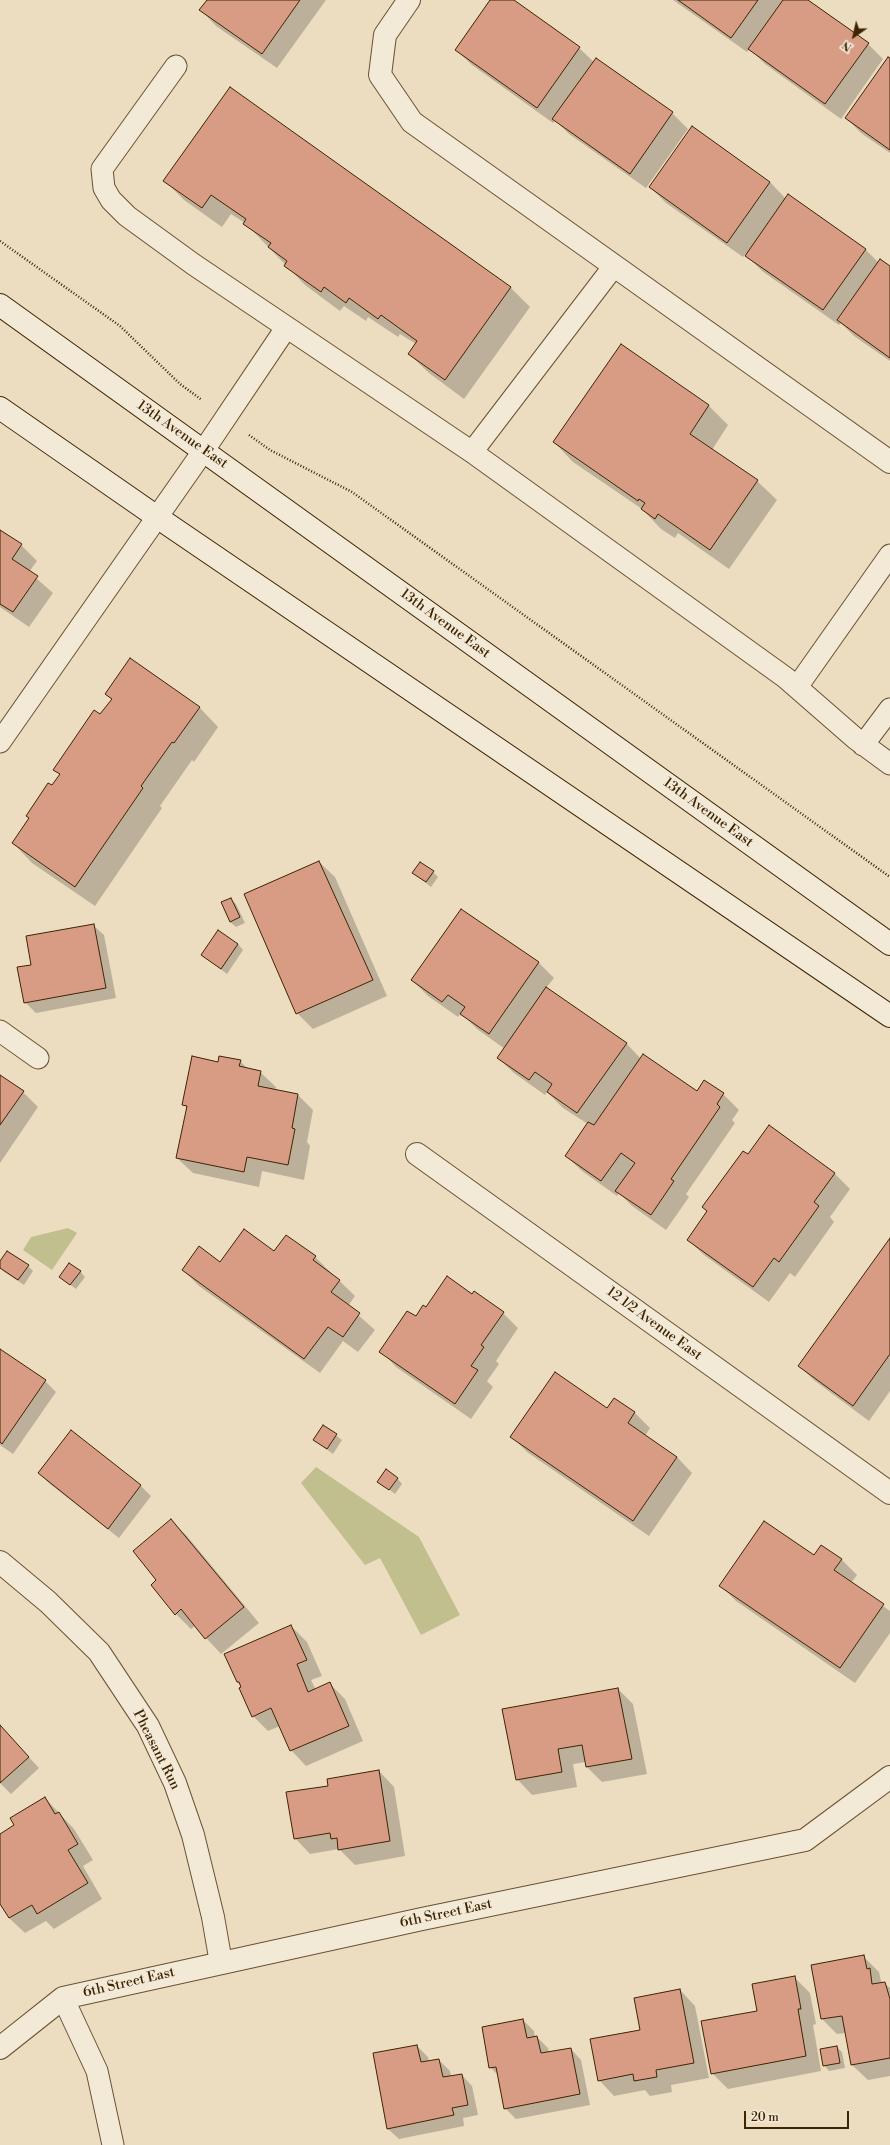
<!DOCTYPE html>
<style>
body{margin:0}
#map{position:relative;width:890px;height:2145px;overflow:hidden;background:#ecddc1;font-family:"Libre Bodoni",serif}
canvas{display:block}
.north{position:absolute;left:834px;top:16px;width:40px;height:40px;-webkit-text-stroke:3px #f3e9d7;paint-order:stroke;rotate:214deg;font-size:11px;font-weight:700;line-height:16px;text-align:center;color:#3d2402}
.north::after{content:'';display:block;margin:auto;width:14px;height:18px;background:#3d2402;clip-path:polygon(50% 0,100% 100%,50% 72%,0 100%)}
.scale{position:absolute;left:744px;top:2111px;width:105px;height:18px;box-sizing:border-box;border:2px solid #3d2402;border-top:0;padding-left:5px;font-size:12px;line-height:14px;white-space:nowrap;color:#3d2402;-webkit-text-stroke:3px #f3e9d7;paint-order:stroke}
</style>
<div id="map">
<canvas width="890" height="2145"></canvas>
<div class="north">N</div>
<div class="scale">20 m</div>
</div>
<script>
const ctx = document.querySelector('canvas').getContext('2d');
ctx.lineJoin = 'round';
function fillPath(path, color) { ctx.fillStyle = color; ctx.fill(path, 'evenodd'); }
const poly = rows => new Path2D(rows.map(r => 'M' + r).join(''));
function stroke(path, color, width, dash) { ctx.strokeStyle = color; ctx.lineWidth = width; ctx.lineCap = dash ? 'butt' : 'round'; ctx.setLineDash(dash || []); ctx.stroke(path); }
function drawText(font, color, halo, rows, align = 'center') {
  ctx.font = font + ' "Libre Bodoni",serif'; ctx.lineWidth = 3.5; ctx.setLineDash([]); ctx.textBaseline = 'middle'; ctx.strokeStyle = halo; ctx.fillStyle = color; for (const [text, x, y, turn = 0] of rows) {
    ctx.save(); ctx.translate(x, y); ctx.rotate((+turn || 0) * Math.PI / 180); ctx.textAlign = isNaN(turn) ? turn : align; if (halo) ctx.strokeText(text, 0, 0); ctx.fillText(text, 0, 0); ctx.restore();
  }
}
fillPath(poly([
 [68,1228,77,1233,52,1270,23,1250,31,1237],
 [316,1467,419,1537,460,1615,421,1635,380,1558,365,1565,301,1483]
]), '#c0bf8d');
fillPath(poly([
 [208,0,326,0,277,68,216,26,201,10],
 [491,0,512,0,579,48,594,62,596,59,672,113,688,129,646,188,569,134,555,120,553,123,472,65,456,50],
 [673,0,806,0,868,44,883,59,841,119,765,64,750,49,747,52],
 [890,59,890,153,861,133,846,118],
 [230,89,510,287,530,307,464,399,429,373,409,354,416,344,400,334,398,337,368,317,366,321,344,306,340,311,305,285,245,223,231,214,222,227,184,200,165,181],
 [770,182,786,199,788,196,866,250,879,263,890,268,890,361,854,336,841,323,839,325,762,271,745,254,743,257,666,203,650,187],
 [621,345,709,406,728,425,712,450,757,481,777,500,729,569,678,533,675,538,661,529,642,509,573,462,554,442],
 [0,531,21,545,37,561,29,572,53,593,29,627,0,607],
 [106,694,199,707,218,727,194,762,192,760,160,806,162,808,95,906,32,863,13,843,60,775,54,770,112,700],
 [319,862,335,877,387,996,313,1029,297,1013],
 [433,872,438,877,431,887,413,873],
 [231,899,236,904,245,923,236,927,230,922],
 [93,925,104,935,116,998,36,1013,25,1002],
 [238,944,243,950,227,974,202,955],
 [538,962,554,978,546,988,626,1043,641,1059,697,1092,723,1094,739,1110,732,1120,735,1123,686,1194,689,1197,666,1230,632,1206,619,1193,617,1196,582,1171,566,1156,588,1124,563,1108,547,1092,545,1095,514,1073,498,1058,505,1049,477,1029,461,1013,458,1017,428,996,412,980],
 [240,1061,248,1069,260,1072,276,1087,275,1090,298,1095,313,1110,307,1142,310,1146,304,1180,262,1171,259,1187,193,1173,177,1158,188,1109,184,1105,219,1063],
 [0,1076,23,1092,38,1107,0,1163],
 [748,1155,834,1173,850,1189,830,1217,834,1222,795,1277,790,1273,769,1302,704,1255,688,1240],
 [890,1239,890,1391,869,1421,815,1381,799,1366],
 [275,1253,315,1257,355,1296,348,1306,375,1330,358,1352,343,1341,320,1373,199,1286,183,1270],
 [0,1262,28,1266,33,1271,24,1285,3,1271,0,1268],
 [80,1271,85,1277,76,1289,60,1277],
 [472,1296,503,1313,518,1328,496,1361,499,1364,487,1381,493,1387,471,1419,396,1367,381,1351,426,1308],
 [0,1350,45,1381,56,1392,13,1454,0,1445],
 [614,1399,635,1413,650,1428,645,1436,677,1457,692,1473,649,1536,527,1452,512,1437,607,1409],
 [324,1426,342,1440,333,1454,314,1440],
 [71,1432,141,1486,151,1496,119,1538,50,1484,39,1473],
 [397,1478,402,1484,395,1494,379,1482],
 [171,1521,187,1536,259,1623,221,1654,195,1626,191,1629,176,1614,157,1580],
 [814,1557,841,1559,857,1575,851,1583,890,1611,890,1633,855,1683,736,1601,720,1585],
 [291,1626,307,1642,322,1676,311,1680,316,1690,330,1684,345,1699,363,1741,306,1766,291,1750,280,1726,268,1731,253,1716,241,1686,237,1682],
 [618,1689,633,1704,647,1774,602,1782,587,1767,586,1762,573,1764,577,1787,532,1795,517,1779],
 [0,1726,39,1768,11,1794,0,1783],
 [379,1771,394,1787,405,1856,355,1865,339,1849,310,1854,295,1838,329,1786],
 [45,1798,74,1829,93,1860,83,1866,102,1899,54,1929,46,1921,25,1933,9,1918,0,1902,0,1835,15,1826],
 [864,1957,879,1972,881,1981,890,1988,890,2076,868,2080,852,2065,846,2033,837,2034,822,2019,812,1966],
 [794,1977,810,1993,816,2024,813,2025,821,2071,728,2089,712,2073,758,2012],
 [680,1990,695,2006,709,2078,671,2085,672,2092,650,2096,645,2090,614,2096,599,2080,642,2030],
 [523,2020,534,2031,535,2038,537,2037,548,2048,549,2053,571,2049,581,2060,590,2105,516,2119,505,2108,499,2076,490,2067],
 [417,2046,428,2057,429,2062,439,2060,450,2071,451,2077,462,2075,472,2086,478,2115,463,2118,464,2126,399,2139,388,2129],
 [837,2047,842,2052,845,2068,829,2071,824,2065]
]), '#0003');
const building = poly([
 [207,0,300,0,262,54,199,10,207,0],
 [490,0,514,0,580,47,537,108,455,50,490,0],
 [678,0,758,0,731,38,678,0],
 [783,0,808,0,869,43,825,104,748,49,783,0],
 [888,57,890,58,890,150,845,118,888,57],
 [596,58,673,112,630,174,552,119,596,58],
 [230,87,511,287,445,380,408,354,417,341,381,315,378,319,349,298,346,303,324,287,321,292,284,266,287,261,268,247,271,243,243,224,246,219,211,195,202,208,163,181,230,87],
 [692,126,770,182,727,243,649,187,692,126],
 [788,194,866,249,823,310,745,256,788,194],
 [880,259,890,266,890,358,837,320,880,259],
 [621,344,709,405,690,434,758,480,710,550,658,514,655,519,641,509,645,503,639,499,638,501,553,442,621,344],
 [0,530,22,544,12,559,38,576,13,612,0,604,0,530],
 [130,658,200,707,174,743,172,742,141,786,143,788,75,887,12,843,29,818,26,816,48,783,52,785,60,774,53,770,94,710,100,714,112,699,105,694,130,658],
 [319,861,373,980,296,1014,244,894,319,861],
 [420,862,434,871,426,882,412,873,420,862],
 [231,898,240,917,230,922,221,902,231,898],
 [461,909,539,962,489,1034,460,1014,465,1007,448,995,442,1002,411,980,461,909],
 [94,924,106,988,24,1003,17,967,31,965,26,936,94,924],
 [218,930,238,944,221,969,201,955,218,930],
 [546,987,627,1043,577,1113,547,1092,552,1084,535,1072,529,1080,497,1058,546,987],
 [643,1054,697,1091,704,1080,724,1093,717,1104,720,1107,671,1179,674,1181,651,1215,615,1191,635,1163,621,1153,601,1181,565,1156,588,1122,594,1125,643,1054],
 [192,1056,218,1062,219,1056,241,1060,239,1066,261,1071,258,1086,298,1094,292,1128,295,1129,288,1165,247,1157,244,1172,176,1158,187,1106,182,1105,192,1056],
 [0,1075,24,1091,0,1125,0,1075],
 [769,1125,835,1173,814,1202,819,1206,779,1262,774,1258,753,1287,687,1240,707,1211,702,1207,743,1151,748,1154,769,1125],
 [244,1229,274,1251,286,1235,316,1256,313,1260,340,1280,331,1292,360,1313,343,1337,328,1327,304,1359,182,1270,199,1246,220,1262,244,1229],
 [890,1238,890,1354,853,1406,798,1366,890,1238],
 [7,1251,29,1265,18,1280,0,1268,0,1261,7,1251],
 [69,1263,81,1271,70,1285,59,1277,69,1263],
 [447,1276,472,1294,474,1291,504,1312,481,1345,484,1347,471,1366,478,1370,455,1404,379,1352,407,1311,416,1316,423,1305,426,1307,447,1276],
 [0,1349,46,1380,2,1444,0,1442,0,1349],
 [555,1372,607,1408,614,1398,635,1412,628,1423,677,1457,633,1521,510,1437,555,1372],
 [323,1425,337,1434,327,1449,313,1440,323,1425],
 [71,1430,141,1485,108,1529,38,1473,71,1430],
 [386,1469,398,1478,389,1490,377,1482,386,1469],
 [171,1519,244,1607,205,1639,181,1609,175,1615,151,1585,156,1580,133,1551,171,1519],
 [764,1521,814,1555,821,1545,842,1559,834,1570,884,1604,840,1668,719,1586,764,1521],
 [291,1625,307,1660,297,1664,308,1692,330,1682,349,1726,290,1751,271,1708,252,1717,239,1688,241,1687,239,1682,237,1682,224,1654,291,1625],
 [618,1688,632,1759,586,1767,582,1745,558,1749,562,1772,516,1780,502,1709,618,1688],
 [0,1725,29,1757,0,1783,0,1725],
 [379,1770,390,1841,338,1850,337,1838,331,1839,330,1833,294,1839,286,1792,328,1786,327,1779,379,1770],
 [45,1797,55,1814,59,1812,78,1844,68,1850,88,1883,37,1914,32,1905,9,1918,0,1904,0,1834,14,1825,10,1818,45,1797],
 [864,1955,867,1969,870,1968,872,1984,885,1982,890,1999,890,2058,851,2065,842,2016,821,2019,811,1965,864,1955],
 [795,1976,801,2009,798,2009,806,2056,711,2074,701,2021,757,2011,752,1984,795,1976],
 [680,1989,694,2063,656,2070,657,2077,634,2081,633,2074,598,2081,590,2039,640,2030,634,1998,680,1989],
 [523,2019,527,2038,537,2036,541,2053,571,2048,580,2094,504,2109,496,2067,489,2068,482,2027,523,2019],
 [417,2045,421,2062,439,2059,443,2077,462,2074,468,2105,452,2108,454,2115,387,2129,373,2053,417,2045],
 [837,2046,840,2063,823,2066,820,2049,837,2046]
]);
fillPath(building, '#d89c84');
stroke(building, '#3d2402', 1);
const service = poly([
 [176,66,102,169,104,188,111,200,127,216,193,264,472,452],
 [614,266,472,452,786,678,856,739,890,764],
 [797,687,890,555],
 [0,742,204,450,286,328],
 [863,745,890,709],
 [0,1031,38,1058],
 [63,1998,97,2071,113,2145]
]);
const minor = poly([
 [409,0,385,35,380,75,412,122,890,462],
 [417,1154,890,1493],
 [0,1562,48,1602,99,1652,148,1726,175,1783,193,1835,213,1917,221,1963],
 [0,2048,63,1998,422,1919,805,1840,890,1777]
]);
const secondary = poly([
 [0,305,890,944],
 [0,408,157,517,890,1016]
]);
stroke(service, '#695232', 23);
stroke(minor, '#695232', 24);
stroke(secondary, '#3d2402', 24);
stroke(poly([
 [0,241,120,326,180,384,202,400],
 [249,435,270,450,352,492,890,877]
]), '#3d2402', 2.5, [1, 2]);
stroke(service, '#f3e9d7', 21);
stroke(minor, '#f3e9d7', 22);
stroke(secondary, '#f3e9d7', 22);
drawText('14px', '#3d2402', '#f3e9d7', [
 ["13th Avenue East",182,435,35],
 ["13th Avenue East",445,624,36],
 ["13th Avenue East",708,813,36],
 ["12 1/2 Avenue East",654,1324,36],
 ["Pheasant Run",156,1750,63],
 ["6th Street East",446,1914,-12],
 ["6th Street East",129,1983,-13]
]);
</script>
